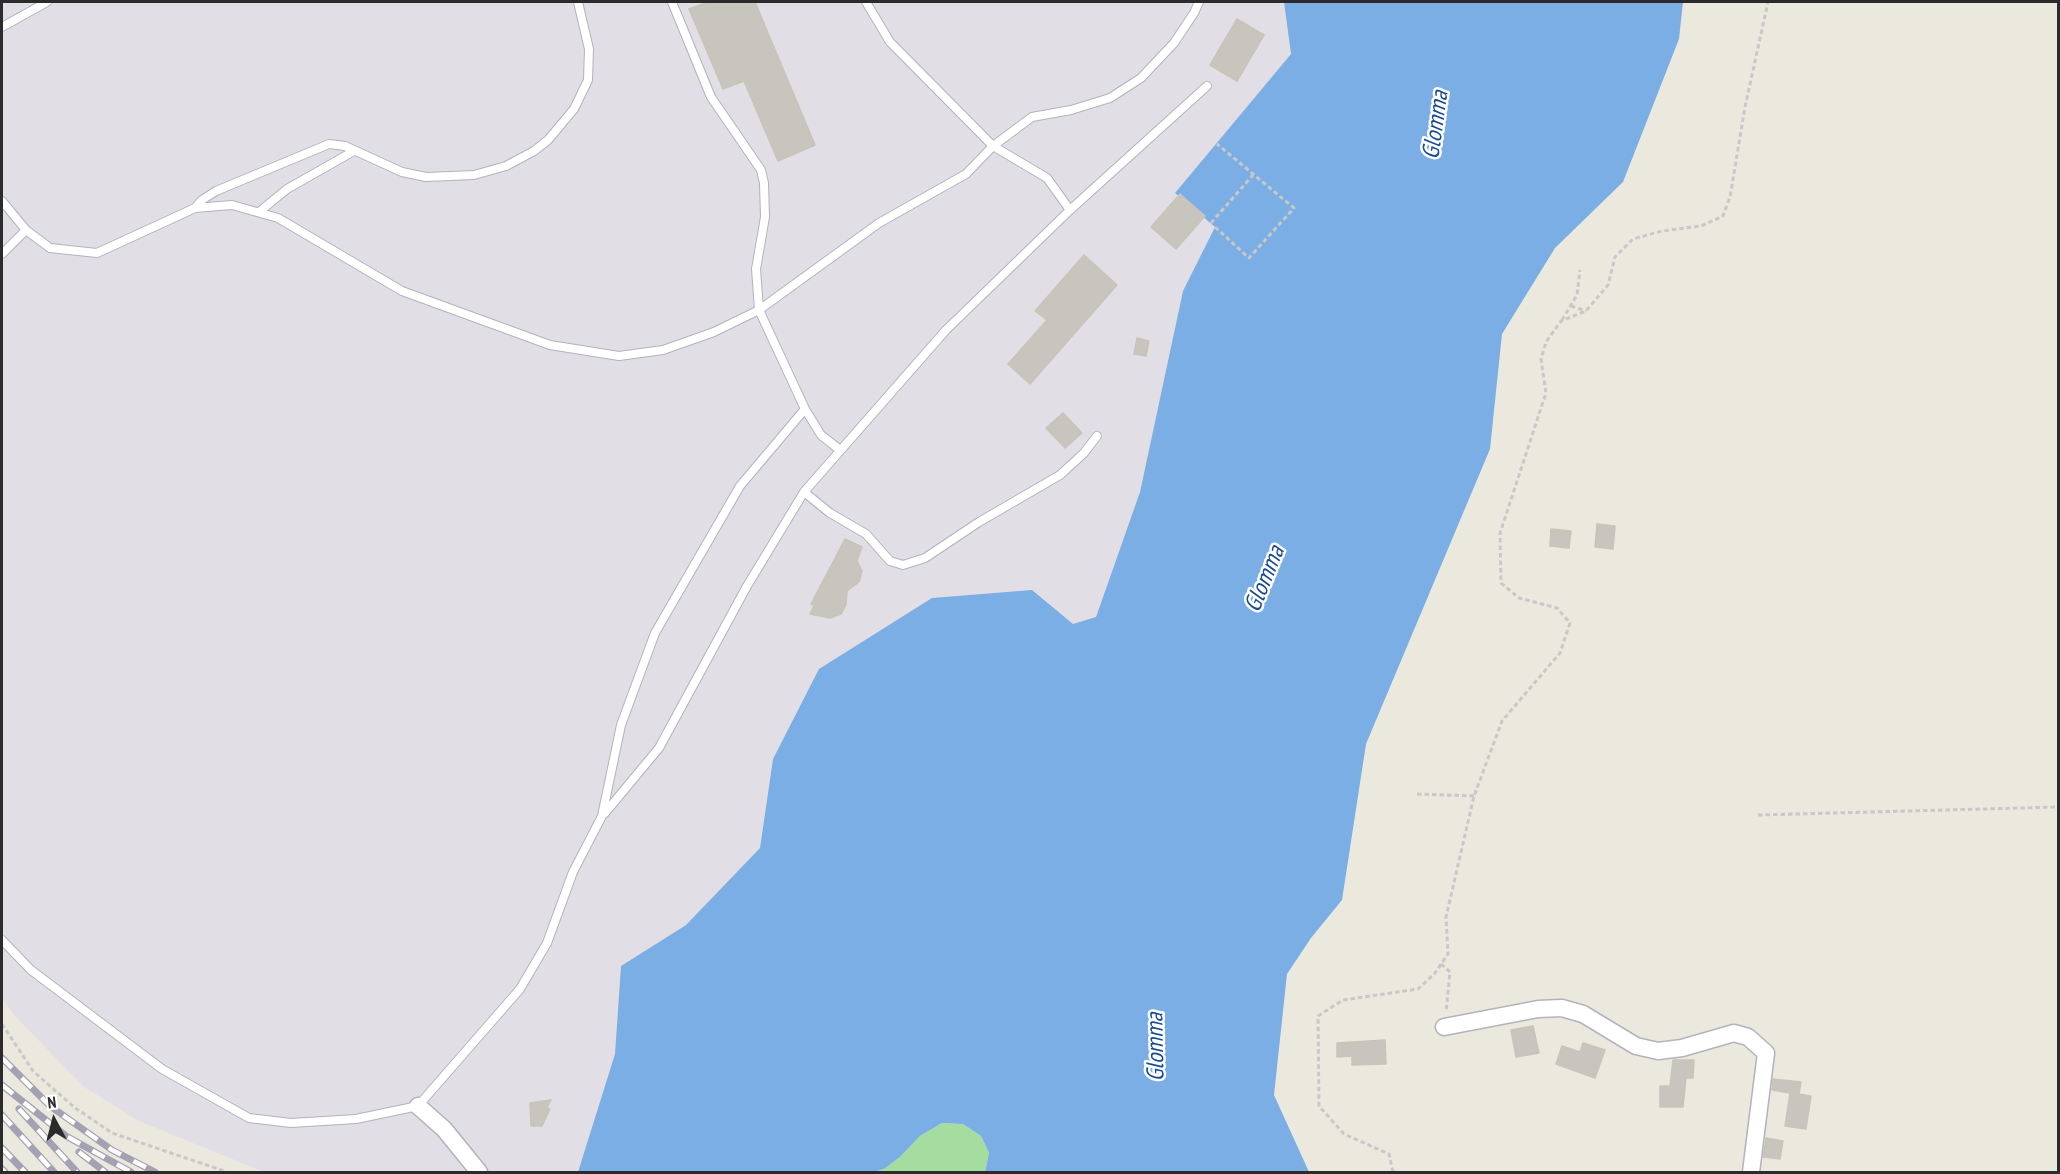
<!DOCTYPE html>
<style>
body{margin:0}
#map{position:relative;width:2060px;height:1174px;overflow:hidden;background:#ebe9de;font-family:"PT Sans Narrow",sans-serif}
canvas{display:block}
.frame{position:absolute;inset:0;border:3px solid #2b2b2b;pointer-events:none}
.north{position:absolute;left:24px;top:1090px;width:60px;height:60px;-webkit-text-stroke:4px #fff;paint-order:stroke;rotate:353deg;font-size:16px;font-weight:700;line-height:24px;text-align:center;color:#2b2b2b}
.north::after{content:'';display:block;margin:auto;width:21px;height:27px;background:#2b2b2b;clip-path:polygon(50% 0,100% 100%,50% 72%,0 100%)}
</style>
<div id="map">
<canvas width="2060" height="1174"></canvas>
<div class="frame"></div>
<div class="north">N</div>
</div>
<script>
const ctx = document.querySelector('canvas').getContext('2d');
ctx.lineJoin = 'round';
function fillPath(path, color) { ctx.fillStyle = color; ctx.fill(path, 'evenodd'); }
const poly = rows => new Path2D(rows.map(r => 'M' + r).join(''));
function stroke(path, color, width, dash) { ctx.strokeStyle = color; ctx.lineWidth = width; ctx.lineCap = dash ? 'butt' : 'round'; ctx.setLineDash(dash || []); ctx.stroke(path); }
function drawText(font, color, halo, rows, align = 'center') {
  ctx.font = font + ' "PT Sans Narrow",sans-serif'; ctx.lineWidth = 5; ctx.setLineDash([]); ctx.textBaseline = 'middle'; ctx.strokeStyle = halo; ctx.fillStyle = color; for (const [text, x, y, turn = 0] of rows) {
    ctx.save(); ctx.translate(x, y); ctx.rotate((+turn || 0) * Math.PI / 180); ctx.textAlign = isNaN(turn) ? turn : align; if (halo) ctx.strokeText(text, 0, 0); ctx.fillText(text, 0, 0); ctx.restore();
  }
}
fillPath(poly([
 [2,2,1284,2,1291,54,1175,193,1215,227,1183,292,1140,492,1096,617,1073,624,1032,590,773,759,760,848,686,925,621,966,615,1054,578,1172,264,1172,139,1121,84,1087,15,1016,2,998]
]), '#e2dee5');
fillPath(poly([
 [942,1123,963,1124,981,1136,989,1153,985,1172,873,1172,884,1169,900,1157,920,1136]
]), '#a5dda0');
fillPath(poly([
 [1284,2,1683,2,1679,39,1623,182,1555,248,1502,334,1490,449,1366,744,1342,900,1311,938,1287,974,1274,1095,1309,1172,985,1172,989,1153,981,1136,963,1124,942,1123,920,1136,900,1157,884,1169,873,1172,578,1172,615,1054,621,966,686,925,760,848,773,759,819,669,932,598,1032,590,1073,624,1096,617,1140,492,1183,291,1215,227,1175,193,1291,54]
]), '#7baee4');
const building = poly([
 [708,2,755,2,815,145,778,161,744,81,723,89,689,9,708,2],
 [1237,19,1264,35,1237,81,1210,65,1237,19],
 [1180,194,1205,216,1176,249,1151,227,1180,194],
 [1084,255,1117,285,1030,384,1008,364,1047,320,1035,311,1084,255],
 [1137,338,1149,341,1146,356,1134,354,1137,338],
 [1063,413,1082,433,1065,448,1046,428,1063,413],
 [1597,524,1615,526,1613,549,1595,547,1597,524],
 [1551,529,1571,531,1569,548,1550,546,1551,529],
 [845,539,862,547,857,561,862,571,859,582,847,591,846,605,841,614,830,618,810,614,814,606,811,604,845,539],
 [1533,1026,1539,1053,1516,1057,1511,1030,1533,1026],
 [1385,1040,1386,1064,1352,1065,1352,1056,1337,1057,1337,1043,1385,1040],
 [1583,1043,1605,1050,1595,1078,1556,1064,1562,1046,1580,1052,1583,1043],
 [1673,1060,1694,1060,1693,1078,1686,1078,1683,1107,1660,1107,1660,1086,1670,1086,1673,1060],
 [1773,1079,1801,1082,1799,1094,1811,1096,1806,1129,1785,1126,1790,1093,1772,1090,1773,1079],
 [551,1100,547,1107,550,1109,542,1126,531,1126,530,1103,551,1100],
 [1766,1138,1783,1141,1780,1159,1763,1157,1766,1138]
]);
fillPath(building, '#c7c5be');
stroke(building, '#c7c5b8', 1.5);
const service = poly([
 [672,2,711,97,761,170,764,183,765,217,756,269,759,310,805,409],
 [866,2,890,42,993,146,1047,178,1070,210],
 [2,27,47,2],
 [2,201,26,230,2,254],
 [195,208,202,200,216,191,329,144,345,146,402,172,426,177,474,175,506,166,534,151,548,140,574,109,588,80,589,49,578,2],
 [259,212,287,189,354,151],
 [26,230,50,248,97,253,195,208,232,205,278,218,402,291,550,345,619,356,663,350,714,332,759,310,879,223,966,174,993,146,1032,117,1071,110,1110,98,1141,78,1174,43,1194,13,1199,2],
 [804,492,830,513,866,534,890,561,903,565,925,558,979,522,1060,475,1084,453,1097,436],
 [605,813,659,748,747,586,804,492,946,330,1070,210,1207,86],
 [2,940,31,970,162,1069,249,1118,291,1123,356,1119,418,1106,520,989,547,943,573,872,602,816,621,725,655,633,740,486,805,409,821,435,840,450]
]);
const minor = poly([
 [1444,1027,1538,1009,1562,1008,1583,1014,1636,1046,1658,1051,1682,1048,1734,1033,1748,1037,1766,1053,1751,1172],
 [418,1106,444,1129,479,1172]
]);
stroke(service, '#b3b2bd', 10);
stroke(minor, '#b3b2bd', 19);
stroke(poly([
 [1211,223,1253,175],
 [1215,227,1249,258,1294,208,1217,144],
 [1571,306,1586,311],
 [1562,320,1577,295,1580,270],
 [1417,794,1474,796],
 [1758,815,2058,807],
 [1441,964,1450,972,1446,1012],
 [2,1024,33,1071,74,1107,112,1133,227,1172],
 [1393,1172,1389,1154,1344,1134,1319,1106,1318,1016,1343,1000,1418,989,1435,973,1448,954,1446,917,1474,796,1502,721,1560,653,1570,623,1557,608,1519,598,1501,583,1500,533,1546,393,1541,359,1546,342,1561,321,1586,311,1608,285,1615,257,1633,239,1662,231,1701,226,1723,216,1730,197,1745,107,1768,2]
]), '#c8c8c8', 3, [4.5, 3]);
stroke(service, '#fff', 8);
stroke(minor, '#fff', 16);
const rail = poly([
 [2,1058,50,1106,112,1150,155,1172],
 [2,1085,66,1136,131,1172],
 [19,1109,77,1172],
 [2,1115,54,1172],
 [2,1148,25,1172],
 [79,1152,105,1172],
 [2,1169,5,1172]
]);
stroke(rail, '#a3a1b3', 7);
stroke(rail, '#fff', 4.5, [14]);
drawText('italic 24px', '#1a4a90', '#fff', [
 ["Glomma",1436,125,-82],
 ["Glomma",1265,579,-68],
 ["Glomma",1156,1047,-91]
]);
</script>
